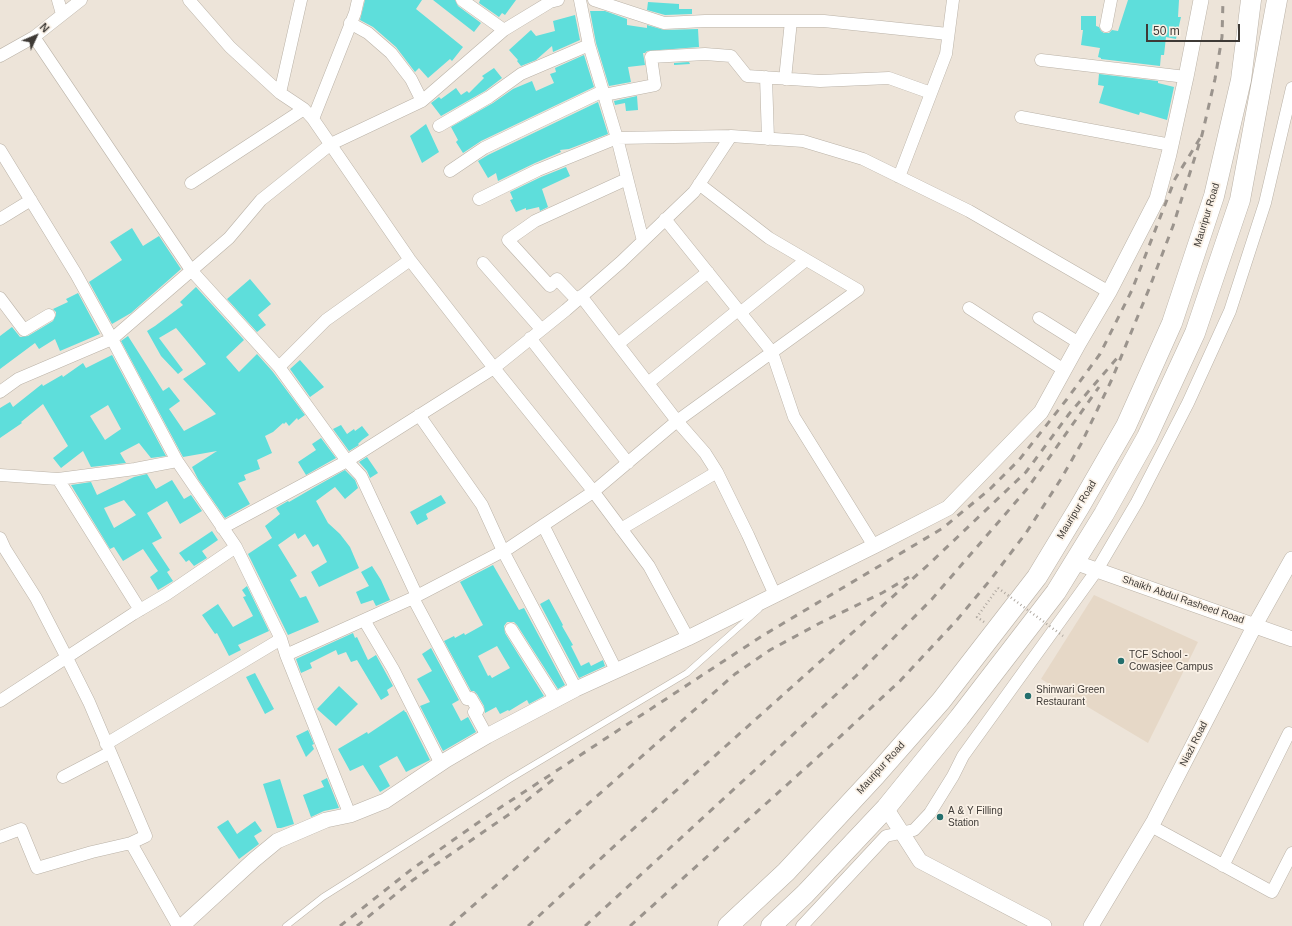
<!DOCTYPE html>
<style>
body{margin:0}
#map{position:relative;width:1292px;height:926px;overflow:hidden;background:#ede4d9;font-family:Helvetica,sans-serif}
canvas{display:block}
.north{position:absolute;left:16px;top:16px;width:40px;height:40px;-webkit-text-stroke:3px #faf1e6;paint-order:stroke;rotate:46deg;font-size:11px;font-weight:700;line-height:16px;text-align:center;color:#3e3a36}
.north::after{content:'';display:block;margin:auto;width:14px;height:18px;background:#3e3a36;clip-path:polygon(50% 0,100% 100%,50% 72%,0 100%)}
.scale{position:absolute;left:1146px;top:24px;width:94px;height:18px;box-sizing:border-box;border:2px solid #3e3a36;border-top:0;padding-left:5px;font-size:12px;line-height:14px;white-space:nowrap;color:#3e3a36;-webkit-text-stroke:3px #faf1e6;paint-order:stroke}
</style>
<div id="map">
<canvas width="1292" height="926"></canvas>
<div class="north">N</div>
<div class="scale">50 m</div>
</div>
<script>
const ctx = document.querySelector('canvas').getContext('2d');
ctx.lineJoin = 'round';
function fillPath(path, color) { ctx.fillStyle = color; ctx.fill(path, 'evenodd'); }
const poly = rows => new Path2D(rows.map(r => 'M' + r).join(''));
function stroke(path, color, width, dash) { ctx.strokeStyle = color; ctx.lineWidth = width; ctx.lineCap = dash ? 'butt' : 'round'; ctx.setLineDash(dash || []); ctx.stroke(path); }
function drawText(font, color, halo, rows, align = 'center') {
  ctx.font = font + ' Helvetica,sans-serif'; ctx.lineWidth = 3.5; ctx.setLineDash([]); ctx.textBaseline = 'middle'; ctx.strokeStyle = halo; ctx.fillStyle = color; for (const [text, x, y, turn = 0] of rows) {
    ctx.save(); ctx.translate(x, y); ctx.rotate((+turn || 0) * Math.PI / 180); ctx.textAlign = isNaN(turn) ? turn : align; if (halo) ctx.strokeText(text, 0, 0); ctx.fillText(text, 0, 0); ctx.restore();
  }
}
fillPath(poly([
 [1094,595,1198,642,1148,743,1041,679]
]), '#e6d8c7');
fillPath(poly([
 [365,0,422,0,416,9,463,47,452,61,450,59,428,78,419,68,415,72,396,47,373,27,360,20],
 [433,0,455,0,458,6,481,23,474,32],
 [480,0,516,0,505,15,502,13,499,17,479,3],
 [1128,0,1179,0,1178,17,1181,17,1176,39,1166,37,1164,55,1161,55,1160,66,1101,59,1101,58,1098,57,1100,48,1081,45,1083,30,1081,30,1081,16,1096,16,1096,26,1099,27,1101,31,1104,33,1109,33,1112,30,1118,31],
 [648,2,679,4,679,9,692,9,692,14,665,15,647,10],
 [590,11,605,11,627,19,627,25,647,28,647,25,664,30,698,29,699,47,647,51,645,53,643,53,645,65,628,67,631,82,609,86,596,43],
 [575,15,580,40,553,52,552,46,536,60,521,66,517,61,518,60,509,50,531,30,536,36,555,31,553,21],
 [584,55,594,87,481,141,463,153,456,142,458,140,451,127,493,103,513,89,532,81,536,91,554,83,550,74,556,72,555,68],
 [689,62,690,64,674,65,674,63],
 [494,68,502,78,485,91,441,116,431,103,439,97,441,99,456,88,461,95,467,91,469,93,484,78,482,76],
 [1099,74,1158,81,1158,83,1174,87,1167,120,1140,112,1139,115,1099,103,1104,86,1098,85],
 [637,96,638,110,626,111,625,103,615,105,614,101],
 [598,102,608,134,569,149,560,150,561,152,535,163,498,181,496,173,488,178,478,161,488,155],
 [426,124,439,152,422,163,410,136],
 [566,167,570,176,542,189,548,207,540,211,539,207,526,210,526,208,516,212,510,200,513,199,510,192,541,177],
 [132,228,143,246,159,236,181,269,131,313,112,324,89,282,122,260,110,242],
 [250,279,271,304,258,315,266,325,257,332,227,299],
 [196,287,244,340,226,357,239,372,257,354,273,372,305,415,298,420,297,418,289,426,286,422,284,424,283,423,273,432,265,436,272,453,257,460,260,469,244,475,246,480,238,483,250,504,225,518,198,479,192,467,217,451,183,457,121,341,128,336,163,391,169,387,180,401,169,409,184,431,216,414,183,379,206,364,176,328,159,338,183,370,178,374,161,356,147,331,155,326,183,305,180,302],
 [78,293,100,334,60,351,55,339,39,349,35,343,0,369,0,336,12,327,20,337,28,336,53,321,56,315,56,312,53,309,68,302,66,299],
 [112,355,166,456,151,458,139,443,120,453,126,463,91,467,83,451,61,468,53,458,68,446,43,404,21,422,22,423,0,438,0,408,10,402,13,407,42,384,43,386,62,375,63,377,83,363,86,368],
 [108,405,121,429,105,440,90,416],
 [300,360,324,387,310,397,290,369],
 [341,425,347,434,354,429,355,431,362,426,369,435,362,440,358,444,359,445,349,451,333,429],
 [321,438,336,458,306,475,298,462,316,450,312,444],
 [367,457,378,473,370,478,367,471,359,462],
 [345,470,355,480,358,488,345,499,335,487,316,501,328,523,340,534,350,547,359,568,319,587,311,572,327,562,318,544,313,547,305,534,298,539,295,533,278,545,297,576,290,580,300,598,306,596,319,622,288,635,248,554,272,538,265,526,280,514,276,508,288,501,289,502,313,488],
 [147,474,156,489,172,480,184,499,191,495,202,511,180,524,167,501,147,513,162,538,152,543,170,570,167,572,173,581,158,590,150,577,158,571,143,549,123,561,114,547,110,549,71,485,91,482,97,495,134,477],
 [124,500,136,515,114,528,104,508],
 [441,495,446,503,426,514,428,519,417,525,410,512],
 [212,531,218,540,202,551,207,558,194,566,189,560,186,562,179,553],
 [493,565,519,610,524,608,565,685,558,689,517,625,514,622,507,622,504,626,505,633,544,696,529,704,527,700,509,711,508,710,500,714,496,707,485,713,484,706,477,694,474,691,471,691,444,641,454,636,455,638,464,633,465,635,483,625,460,582],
 [497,646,510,668,492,678,490,675,488,676,478,656],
 [372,566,381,580,390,600,376,606,373,600,361,604,356,592,369,586,361,572],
 [247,586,269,631,238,645,241,650,229,656,217,633,215,634,202,615,218,604,233,627,253,616,243,597,246,596,242,590],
 [549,599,563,625,562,626,573,645,571,646,581,666,589,662,591,666,603,660,605,666,579,678,540,604],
 [353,633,355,638,357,637,368,660,376,655,393,686,387,690,389,695,381,700,357,660,351,662,346,652,338,655,336,650,310,663,312,668,301,673,296,659],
 [431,648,459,700,452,704,461,721,468,717,476,732,443,751,420,706,430,702,417,679,432,671,422,654],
 [255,673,274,709,265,714,246,677],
 [339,686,358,704,336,726,317,709],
 [404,710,405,712,406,712,430,760,406,772,397,756,379,766,390,786,380,792,363,765,350,771,338,749,367,732,368,734],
 [308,730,314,744,312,745,314,749,306,757,296,736],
 [327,778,339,808,324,811,311,817,303,795,324,787,321,781],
 [280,779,294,824,281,828,277,828,263,784],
 [228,820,237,834,255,821,262,831,254,836,259,844,239,859,217,827]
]), '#5ededb');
const service = poly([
 [286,926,323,897,510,779,687,673,759,609]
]);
const minor = poly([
 [58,0,62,14],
 [189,0,230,47,280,93,304,109,313,119,410,260,494,368,590,487,649,566,688,638],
 [462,0,504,30],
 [580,0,589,45,617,138,643,241],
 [594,0,664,23,705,21,824,21,948,34],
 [350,23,368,33,391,53,411,79,422,101],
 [1106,26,1111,0],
 [34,37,191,270,279,367,347,461,361,476,417,596],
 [0,56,34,37,81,0],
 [1041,60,1186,77],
 [766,77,768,139],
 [785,79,791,21],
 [280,93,301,0],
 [604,95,655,85,651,57,705,54,731,56,747,76,820,81,889,78,931,93],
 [1021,117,1171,145],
 [313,119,355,13,358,0],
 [439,126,489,97,521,74,589,45],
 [0,150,76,274,112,339,177,461,236,547,281,639,286,655,350,815],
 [450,171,484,148,603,91],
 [899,177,946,54,953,0],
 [191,183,304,109],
 [479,199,538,170,617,138,731,136,803,141,863,159,969,211,1109,292],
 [0,219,31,200],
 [665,219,772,352,794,417,874,546],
 [483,263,541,329],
 [581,296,677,421,705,453,717,472,748,535,775,595],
 [0,298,24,330,49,315],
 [577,300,557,279,550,286,508,240,535,221,627,179],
 [969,308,1064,370],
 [740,313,806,260],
 [1039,318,1079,343],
 [530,338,628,463],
 [618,344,708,272],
 [279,367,326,320,410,260],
 [648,383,738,310],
 [0,392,18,379,112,339,229,238,261,200,331,144,422,101,504,30,550,2,558,0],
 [419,415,482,505,503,551,576,689],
 [0,475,58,479,135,469,177,461],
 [58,479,140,610],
 [543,525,616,670],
 [222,528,347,461,494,368,566,310,621,262,694,192,731,136],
 [621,529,717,472],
 [0,538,5,549,36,598,67,658,89,702,146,836,131,843,178,926],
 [413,598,467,699,471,698,478,710,474,712,487,736],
 [364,620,393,669,441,764],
 [511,629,556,700],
 [286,655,413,598,509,548,593,492,677,421,858,290,769,238,699,184],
 [0,701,133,614,167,594,236,547],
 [106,744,281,639],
 [63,777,109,753],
 [1151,826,1272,892,1292,853],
 [0,837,21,829,37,868,92,852,131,843],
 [1223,866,1289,733],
 [802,926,886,836,914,830,930,813,953,776,963,756,1097,570,1137,502,1188,403,1230,311,1265,203,1292,88]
]);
const tertiary = poly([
 [1074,562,1292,639],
 [886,808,920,861,1044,926],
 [182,926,254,860,277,841,326,820,350,815,385,801,446,760,487,736,576,689,688,638,874,546,948,508,1041,412,1079,343,1109,292,1157,199,1169,154,1186,77,1201,0],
 [1091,926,1154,821,1255,625,1292,559]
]);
const trunk = poly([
 [728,926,786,872,876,775,941,701,1037,577,1080,506,1126,426,1172,323,1214,196,1241,80,1251,0],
 [771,926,805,894,886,808,959,718,1056,592,1104,514,1147,437,1195,333,1240,200,1277,0]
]);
stroke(service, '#bab2a7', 7);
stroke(minor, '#bab2a7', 13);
stroke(tertiary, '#bab2a7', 16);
stroke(trunk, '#bab2a7', 21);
stroke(poly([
 [984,622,977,617,998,588]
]), '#ada69e', 2.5, [1, 3]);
stroke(service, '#fff', 6);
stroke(minor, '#fff', 12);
stroke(tertiary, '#fff', 15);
stroke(trunk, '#fff', 20);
stroke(poly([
 [340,926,412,869,489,815,762,636,943,528,990,489,1019,460,1067,399,1100,354,1132,290,1175,179,1202,135],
 [357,926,413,880,511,813,555,778],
 [450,926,735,674,770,650,820,623,882,593,909,577],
 [528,926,622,839,928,565,1026,472,1069,414,1118,357],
 [585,926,756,769,856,676,932,599,1027,489,1099,387],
 [630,926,830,746,900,681,956,621,991,579,1026,533,1061,479,1081,444,1112,379,1149,289,1173,226,1202,135,1215,79,1222,37,1223,0]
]), '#9b948d', 3, [7, 7]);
stroke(poly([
 [998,588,1063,636]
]), '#ada69e', 2.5, [1, 3]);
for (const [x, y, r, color] of [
 [1121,661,4,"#246f6d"],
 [1028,696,4,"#246f6d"],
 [940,817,4,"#246f6d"]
]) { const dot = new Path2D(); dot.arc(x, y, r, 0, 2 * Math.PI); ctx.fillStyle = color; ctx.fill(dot); stroke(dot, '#faf1e6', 1.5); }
drawText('10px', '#3e3a36', '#faf1e6', [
 ["Mauripur Road",1207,215,-73],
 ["Mauripur Road",1077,510,-59],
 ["Shaikh Abdul Rasheed Road",1183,600,19],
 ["Niazi Road",1194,744,-63],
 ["Mauripur Road",881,768,-48]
]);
drawText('10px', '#3e3a36', '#faf1e6', [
 ["TCF School -",1129,655],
 ["Cowasjee Campus",1129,667],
 ["Shinwari Green",1036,690],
 ["Restaurant",1036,702],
 ["A & Y Filling",948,811],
 ["Station",948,823]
], 'left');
</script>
